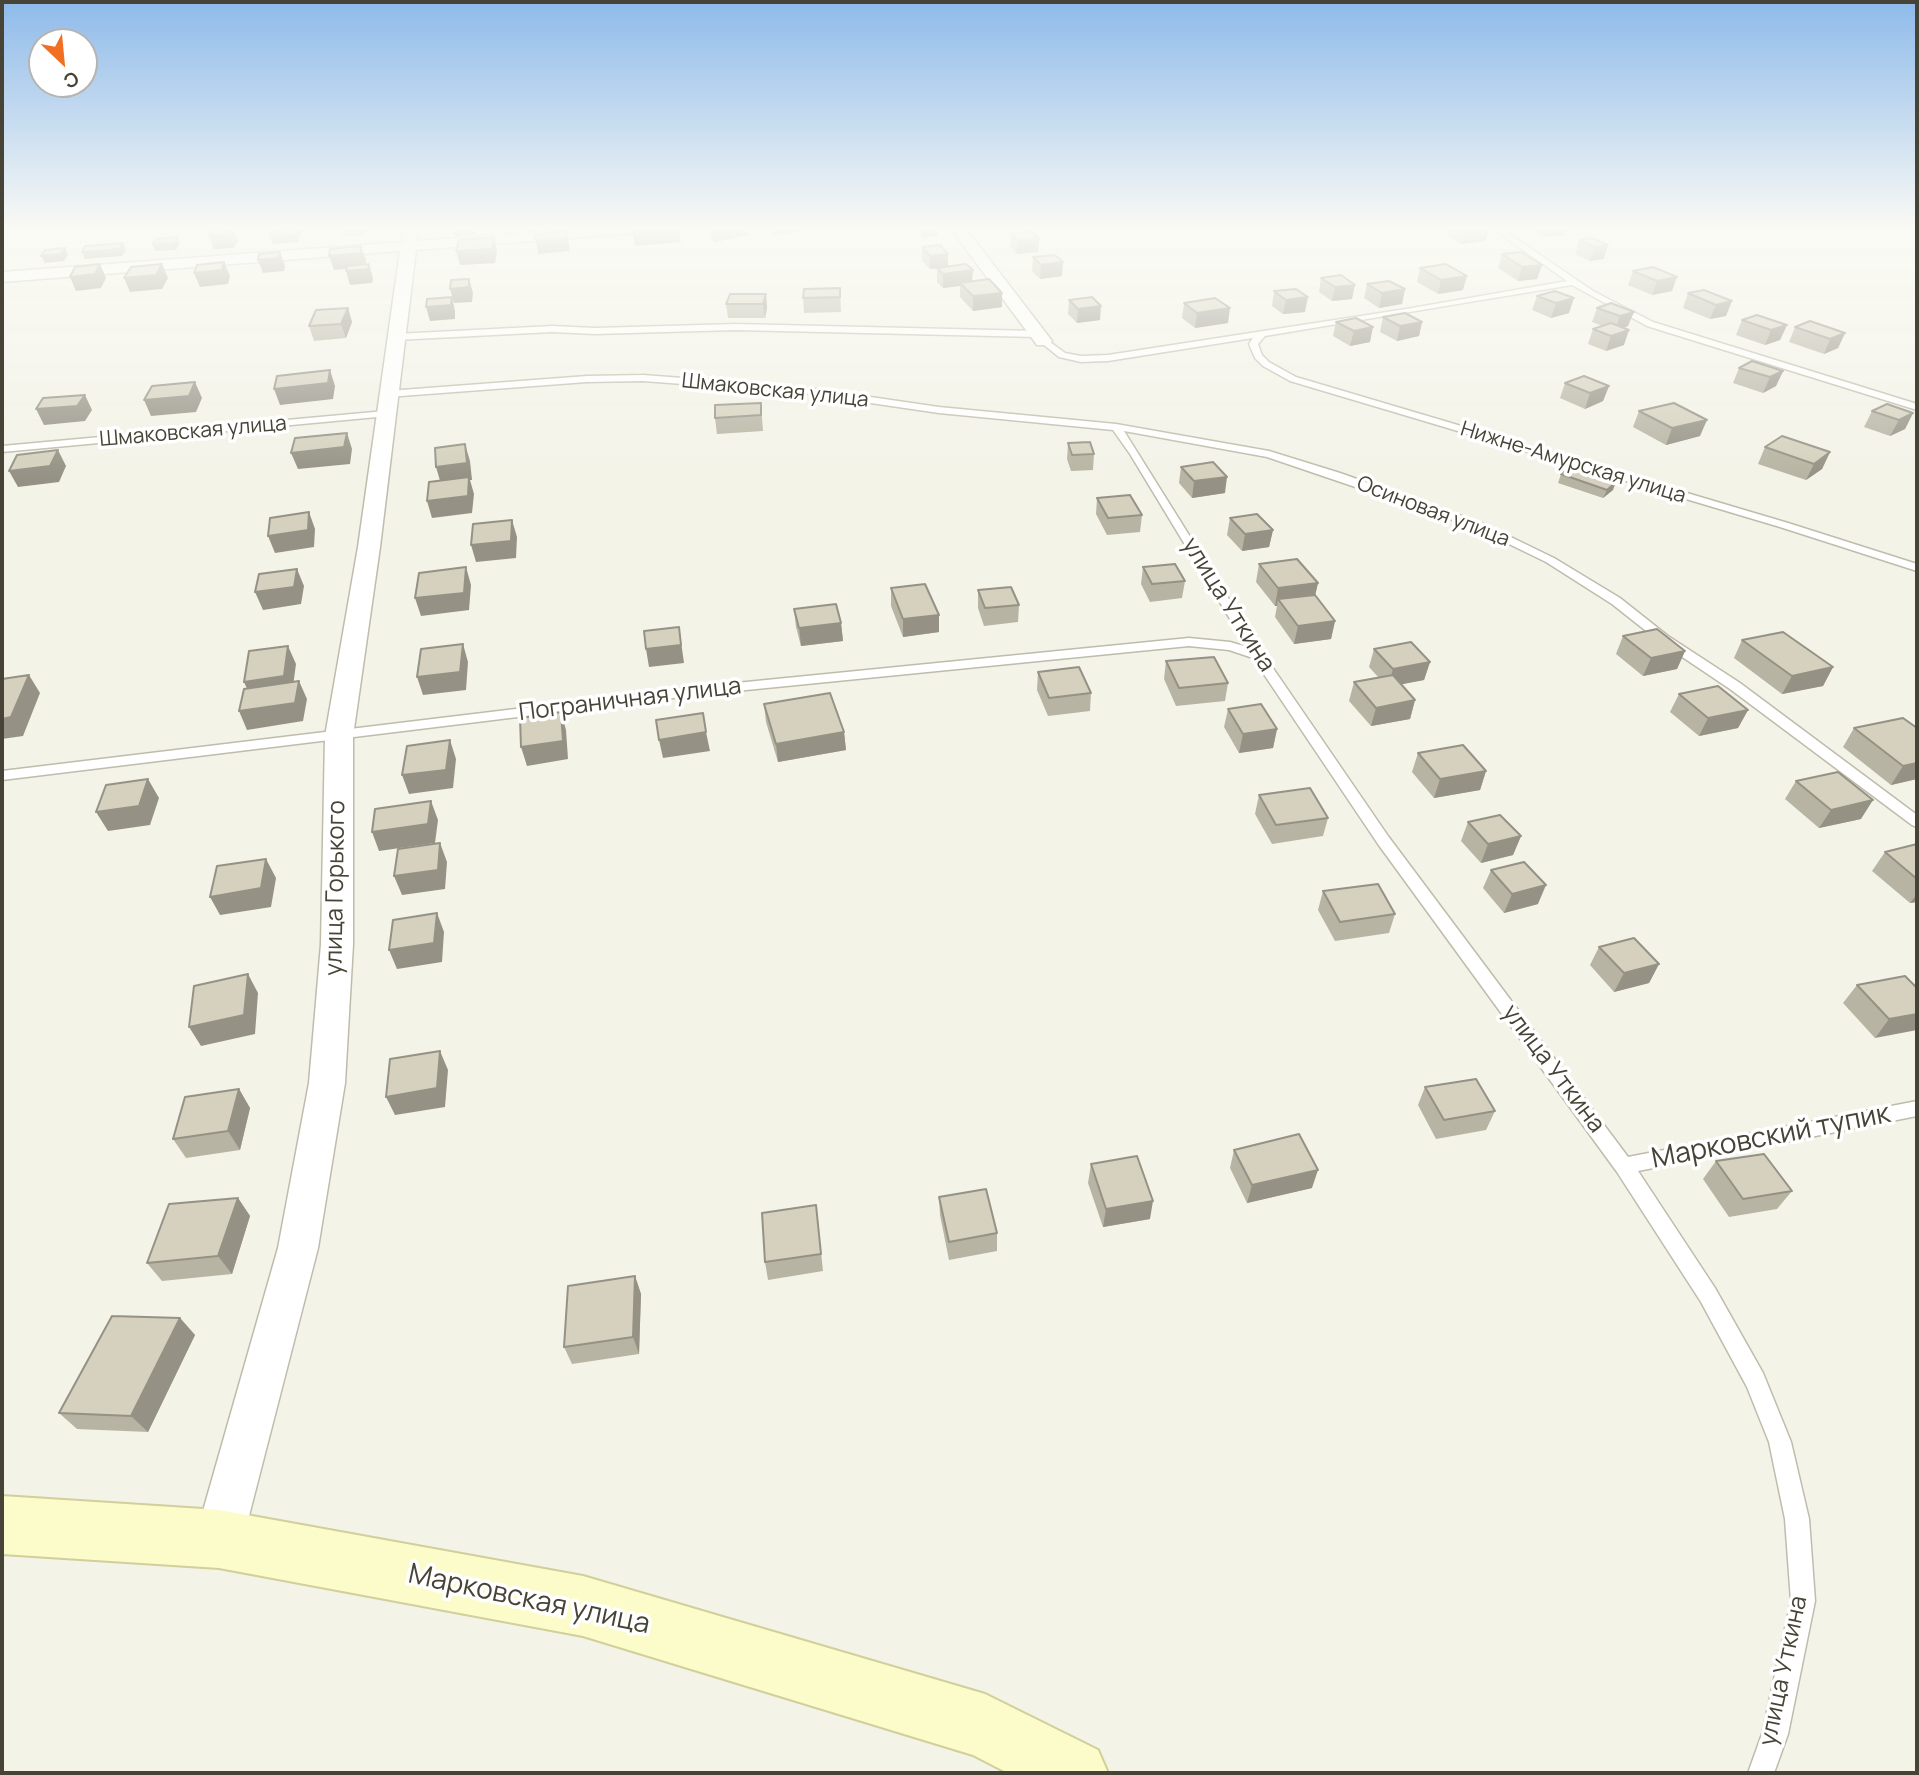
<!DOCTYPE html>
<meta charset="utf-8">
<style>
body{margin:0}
#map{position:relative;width:1919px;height:1775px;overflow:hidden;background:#f3f3e8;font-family:Manrope,sans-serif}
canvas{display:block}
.frame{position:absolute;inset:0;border:4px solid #474437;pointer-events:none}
.north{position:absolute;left:28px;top:28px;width:70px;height:70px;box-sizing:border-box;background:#fff;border:2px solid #b5b4af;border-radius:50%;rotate:154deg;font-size:19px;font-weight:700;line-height:28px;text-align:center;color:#474437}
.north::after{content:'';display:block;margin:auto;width:24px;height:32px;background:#f16e22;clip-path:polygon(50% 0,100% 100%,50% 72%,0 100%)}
</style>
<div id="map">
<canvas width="1919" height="1775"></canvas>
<div class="frame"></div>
<div class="north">С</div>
</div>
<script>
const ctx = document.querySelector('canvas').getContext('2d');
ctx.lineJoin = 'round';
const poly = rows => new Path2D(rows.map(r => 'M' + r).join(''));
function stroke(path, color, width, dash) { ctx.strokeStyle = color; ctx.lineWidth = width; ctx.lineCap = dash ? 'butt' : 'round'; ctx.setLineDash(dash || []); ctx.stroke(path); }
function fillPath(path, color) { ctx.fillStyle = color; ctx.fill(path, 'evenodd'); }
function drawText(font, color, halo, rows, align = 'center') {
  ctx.font = font + ' Manrope,sans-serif'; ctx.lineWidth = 7; ctx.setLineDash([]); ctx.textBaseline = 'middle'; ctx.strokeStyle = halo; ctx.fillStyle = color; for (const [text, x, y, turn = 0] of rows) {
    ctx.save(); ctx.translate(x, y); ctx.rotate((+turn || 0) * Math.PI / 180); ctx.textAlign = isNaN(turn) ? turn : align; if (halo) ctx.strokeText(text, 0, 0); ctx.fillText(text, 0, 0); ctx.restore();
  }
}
const lane = poly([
 [1493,229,1502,229,1593,291,1653,322,1917,404,1917,410,1647,326,1572,285,1265,336,1258,344,1262,355,1269,362,1296,377,1788,523,1917,564,1917,571,1780,527,1290,381,1263,366,1255,358,1249,344,1253,338,1108,361,1081,362,1059,357,1039,341,1046,339,1065,353,1081,356,1108,355,1406,309,1567,281,1493,229],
 [736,324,1037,331,1041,334,1037,337,736,330,595,334,552,332,396,340,392,337,396,334,552,326,595,328,736,324],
 [643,375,802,387,939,407,1116,424,1269,451,1340,473,1484,524,1554,558,1620,598,1668,636,1740,683,1917,815,1917,827,1912,825,1730,689,1660,642,1612,604,1546,562,1476,528,1267,457,1124,431,1264,655,1388,836,1628,1157,1917,1101,1917,1116,1638,1171,1715,1288,1763,1373,1791,1442,1809,1519,1815,1601,1788,1734,1774,1773,1748,1773,1762,1734,1791,1601,1785,1519,1769,1442,1747,1387,1701,1302,1617,1172,1378,844,1253,658,1229,650,1189,646,706,694,2,780,2,771,706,686,1189,638,1230,642,1247,647,1130,454,1113,430,939,413,802,393,643,381,587,382,388,397,383,394,388,391,587,376,643,375],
 [385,411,388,412,388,416,2,452,2,446,385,411]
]);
const street = poly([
 [404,229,418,229,417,241,578,229,644,229,637,233,416,250,380,547,353,736,353,944,345,1083,318,1248,243,1539,236,1556,219,1563,202,1556,195,1539,278,1248,309,1083,321,944,325,736,358,547,400,251,2,282,2,272,402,242,404,229],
 [951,229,966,229,1049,337,1052,341,1049,345,1037,345,951,229]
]);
const secondary = poly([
 [2,1496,219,1510,583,1576,985,1694,1098,1750,1108,1773,1008,1773,973,1755,583,1636,219,1568,2,1554,2,1496]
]);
stroke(lane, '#bfbcab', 3);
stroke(street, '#bfbcab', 3);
stroke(secondary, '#d1cf9a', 4);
fillPath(lane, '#fff');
fillPath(street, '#fff');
fillPath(secondary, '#fcfbca');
fillPath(poly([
 [340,229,365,229,365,231,364,235,342,236],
 [709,229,748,229,749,235,714,242,710,235],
 [916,229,938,229,938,236,922,238],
 [1450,229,1489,229,1486,241,1461,244,1448,236],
 [1532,229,1567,229,1565,235,1544,237,1532,230],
 [1010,234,1039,239,1038,252,1017,254,1010,247],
 [1592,238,1604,259,1590,261,1575,254,1579,240],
 [922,247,948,254,948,267,972,281,1002,293,1002,307,973,311,960,297,960,286,943,288,937,282,937,269,930,269,922,261],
 [1521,252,1537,279,1518,281,1498,268,1502,254],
 [1033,257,1062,276,1040,279,1032,271],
 [1653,267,1672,291,1652,295,1628,285,1633,271],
 [1420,268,1463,290,1438,294,1417,282],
 [1321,278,1352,299,1332,301,1319,292],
 [1367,284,1405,289,1402,304,1379,308,1364,298],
 [840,288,841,312,804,313,803,298],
 [1704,290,1726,316,1710,319,1683,308,1688,293],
 [1274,291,1305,312,1283,314,1272,306],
 [1555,291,1569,313,1551,318,1532,310,1537,296],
 [766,294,767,308,765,318,728,318,726,304],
 [1069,300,1100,320,1077,323,1068,314],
 [1184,303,1228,323,1195,328,1182,318],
 [1611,303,1628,326,1623,328,1624,345,1606,351,1588,344,1593,329,1602,326,1592,322,1597,308],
 [348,308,352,322,346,338,314,341,309,326],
 [1383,317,1422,322,1419,336,1397,341,1380,332],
 [1356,318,1370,342,1350,346,1333,336,1336,322],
 [1742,320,1787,325,1780,340,1765,345,1736,335],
 [1795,327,1845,333,1838,348,1824,354,1789,342],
 [1739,368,1783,371,1776,386,1763,393,1733,383],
 [1565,383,1609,386,1603,401,1585,409,1560,398],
 [761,403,763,431,717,434,715,418],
 [1639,411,1700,436,1666,445,1633,427],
 [1872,411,1913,413,1905,429,1890,436,1864,427],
 [1068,443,1094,454,1093,470,1071,471,1067,459],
 [1765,447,1830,452,1822,469,1806,480,1758,464],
 [1181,467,1225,493,1192,498,1179,483],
 [1561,474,1613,490,1603,498,1558,483],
 [1097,498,1142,515,1140,532,1107,535,1096,514],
 [1230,518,1273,530,1269,547,1242,551,1227,535],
 [1259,564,1318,583,1315,596,1335,621,1331,639,1294,644,1275,617,1277,606,1275,606,1256,582],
 [1143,567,1185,581,1182,598,1150,602,1141,584],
 [891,588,939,632,903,637,891,606],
 [978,590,1019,605,1018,622,984,626,978,608],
 [794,609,841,623,843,641,801,646,796,627],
 [1623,636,1685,651,1677,669,1643,676,1616,654],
 [1742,640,1833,667,1823,686,1782,694,1734,658],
 [1374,649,1430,662,1424,680,1401,684,1415,700,1410,719,1371,726,1349,701,1354,682,1379,678,1369,667],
 [1166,661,1228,683,1225,701,1176,706,1164,679],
 [1038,672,1091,693,1090,711,1048,716,1037,690],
 [1679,694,1748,710,1738,728,1699,736,1670,712],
 [764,704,844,732,846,750,778,762,766,722],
 [1228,709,1277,729,1273,748,1239,753,1224,727],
 [1903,718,1917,779,1891,785,1843,747,1854,728],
 [1418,753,1486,771,1480,790,1434,798,1412,772],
 [1796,781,1861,819,1819,828,1785,799],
 [1259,795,1328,818,1323,836,1272,844,1255,814],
 [1468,822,1521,836,1513,855,1481,863,1461,841],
 [1917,844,1917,902,1910,903,1872,871,1885,852],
 [1491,870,1538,904,1504,913,1483,888],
 [1323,891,1395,914,1389,933,1335,941,1318,910],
 [1599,947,1659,964,1649,983,1614,992,1590,965],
 [1857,985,1917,988,1875,1038,1843,1003],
 [1425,1087,1495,1111,1486,1130,1436,1139,1418,1105],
 [239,1089,250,1108,240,1150,186,1158,173,1139],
 [1234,1150,1312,1188,1247,1203,1230,1168],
 [1716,1161,1792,1191,1777,1209,1729,1217,1703,1179],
 [1091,1164,1150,1219,1103,1227,1088,1183],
 [939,1197,997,1233,997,1251,949,1260,940,1215],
 [238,1198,250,1216,232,1274,162,1281,147,1263],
 [816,1205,823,1271,768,1280,765,1262],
 [635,1276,641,1294,639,1354,572,1364,564,1347],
 [180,1318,195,1335,148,1432,77,1429,59,1413]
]), '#b7b4a3');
fillPath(poly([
 [233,229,238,241,234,248,214,249,209,236],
 [298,229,300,229,301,232,298,242,273,244,270,237],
 [452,229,476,229,476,234,454,236],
 [679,229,681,242,635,246,633,232],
 [712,229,748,229,749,235,714,242],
 [773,229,802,229,803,232,773,235],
 [922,229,938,229,938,236,922,238],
 [1478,229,1489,229,1486,241,1461,244,1465,230],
 [1546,229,1567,229,1565,235,1544,237],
 [178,237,180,244,176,250,155,251,152,244],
 [494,237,497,251,495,263,460,265,456,251],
 [568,238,570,251,538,254,536,241],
 [1039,239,1038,252,1017,254,1018,241],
 [123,243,126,250,122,256,85,259,82,252],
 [1608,245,1604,259,1590,261,1595,247],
 [361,246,366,260,365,267,334,270,329,256],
 [65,248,68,255,64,261,45,263,41,256],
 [280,252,285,266,284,271,263,273,258,260],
 [948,254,948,267,930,269,930,256],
 [224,262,230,276,228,284,200,287,194,273],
 [1063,262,1062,276,1040,279,1041,265],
 [100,264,106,278,101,288,76,291,70,277],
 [162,264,168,278,162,289,130,292,124,278],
 [369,264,373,278,372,283,350,285,346,271],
 [1542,265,1537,279,1518,281,1522,267],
 [973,270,972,284,960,283,960,286,943,288,943,274],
 [1467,276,1463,290,1438,294,1441,280],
 [1677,277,1672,291,1652,295,1657,281],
 [469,279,473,293,472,302,454,303,450,289],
 [1355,285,1352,299,1332,301,1335,287],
 [1405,289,1402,304,1379,308,1382,293],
 [1002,293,1002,307,973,311,973,296],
 [766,294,767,308,765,318,763,304],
 [452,297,455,311,455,319,430,321,426,307],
 [1308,297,1305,312,1283,314,1286,300],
 [1574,298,1569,313,1551,318,1556,303],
 [1732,301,1726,316,1710,319,1716,305],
 [1101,306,1100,320,1077,323,1078,309],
 [348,308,352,322,346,338,341,324],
 [1230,308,1228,323,1195,328,1197,313],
 [1634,312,1628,326,1615,331,1620,316],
 [1422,322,1419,336,1397,341,1400,326],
 [1787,325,1780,340,1765,345,1771,330],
 [1373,327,1370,342,1350,346,1354,331],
 [1629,330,1624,345,1606,351,1611,336],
 [1845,333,1838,348,1824,354,1830,339],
 [330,370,335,386,333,399,280,405,274,389],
 [1783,371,1776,386,1763,393,1770,377],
 [195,382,202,398,196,412,151,416,144,400],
 [1609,386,1603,401,1585,409,1590,393],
 [85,395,92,410,85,421,44,425,36,409],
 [1913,413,1905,429,1890,436,1899,420],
 [1707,420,1700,436,1666,445,1672,428],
 [347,433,352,449,350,464,298,469,291,453],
 [465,444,470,461,472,480,470,480,474,494,472,513,432,518,427,501,441,484,436,467],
 [58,450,66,466,59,482,18,487,9,471],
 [1830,452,1822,469,1806,480,1814,464],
 [1227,477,1225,493,1192,498,1194,481],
 [1616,482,1613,490,1603,498,1607,490],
 [309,512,315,529,314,547,275,553,268,536],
 [512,520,517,537,516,558,476,562,471,545],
 [1273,530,1269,547,1242,551,1245,534],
 [466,567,471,585,469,610,421,616,415,598],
 [297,569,304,586,301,604,263,610,255,592],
 [1318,583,1314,600,1278,599,1277,606,1275,606,1278,588],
 [939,615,939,632,903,637,903,619],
 [1335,621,1331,639,1294,644,1298,626],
 [841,623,843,641,801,646,799,628],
 [679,627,684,663,649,667,646,649],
 [463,644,468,662,466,690,423,695,417,677],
 [288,646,296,664,292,694,252,700,244,682],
 [1685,651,1677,669,1643,676,1651,658],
 [1430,662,1424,680,1388,687,1393,669],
 [1833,667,1823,686,1782,694,1792,676],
 [29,675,40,693,23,736,2,739,2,719],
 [299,681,307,699,303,721,247,730,239,711],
 [1415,700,1410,719,1371,726,1376,708],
 [1748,710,1738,728,1699,736,1708,718],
 [561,712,566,730,568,759,527,766,521,747],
 [1277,729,1273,748,1239,753,1243,734],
 [706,732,710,751,663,758,659,740],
 [844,732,846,750,778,762,776,744],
 [450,740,456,759,453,788,409,794,402,775],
 [1917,763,1917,779,1891,785,1903,766],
 [1486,771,1480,790,1434,798,1440,779],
 [148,779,159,798,150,825,108,831,96,812],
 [1873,800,1861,819,1819,828,1831,810],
 [431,801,438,820,435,843,379,851,372,832],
 [1521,836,1513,855,1481,863,1488,844],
 [440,843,447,862,445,889,402,895,394,876],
 [266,859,276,878,271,907,220,915,210,897],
 [1546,885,1538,904,1504,913,1512,894],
 [1917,894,1917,902,1910,903],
 [437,913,444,932,442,962,397,969,389,950],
 [1659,964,1649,983,1614,992,1624,973],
 [248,974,258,993,255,1034,201,1046,189,1027],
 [1917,1014,1917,1030,1875,1038,1889,1019],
 [440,1051,448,1070,445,1107,395,1115,386,1097],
 [239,1089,250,1108,240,1150,228,1131],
 [1318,1170,1312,1188,1247,1203,1252,1185],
 [238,1198,250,1216,232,1274,218,1256],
 [1153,1201,1150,1219,1103,1227,1106,1209],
 [635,1276,641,1294,639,1354,633,1337],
 [180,1318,195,1335,148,1432,131,1416]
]), '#959285');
const building = poly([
 [212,229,232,229,229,234,209,236,212,229],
 [273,229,298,229,296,235,270,237,273,229],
 [632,229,674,229,633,232,632,229],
 [566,231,568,238,536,241,535,234,566,231],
 [1031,231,1039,239,1018,241,1010,234,1031,231],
 [178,237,174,243,152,244,156,239,178,237],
 [494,237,492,249,456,251,459,240,494,237],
 [1592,238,1608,245,1595,247,1579,240,1592,238],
 [123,243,119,249,82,252,85,246,123,243],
 [940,245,948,254,930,256,922,247,940,245],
 [361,246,361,253,329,256,330,249,361,246],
 [65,248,61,254,41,256,45,250,65,248],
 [280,252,279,258,258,260,259,254,280,252],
 [1521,252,1542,265,1522,267,1502,254,1521,252],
 [1055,255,1063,262,1041,265,1033,257,1055,255],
 [224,262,222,270,194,273,197,265,224,262],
 [100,264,95,274,70,277,75,267,100,264],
 [162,264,156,275,124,278,131,267,162,264],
 [369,264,368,269,346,271,347,266,369,264],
 [966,264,973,270,943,274,937,268,966,264],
 [1446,264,1467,276,1441,280,1420,268,1446,264],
 [1653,267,1677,277,1657,281,1633,271,1653,267],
 [1341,275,1355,285,1335,287,1321,278,1341,275],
 [469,279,469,287,450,289,451,280,469,279],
 [989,279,1002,293,973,296,960,283,989,279],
 [1389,281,1405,289,1382,293,1367,284,1389,281],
 [840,288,840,297,803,298,804,289,840,288],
 [1296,289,1308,297,1286,300,1274,291,1296,289],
 [1704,290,1732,301,1716,305,1688,293,1704,290],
 [1555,291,1574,298,1556,303,1537,296,1555,291],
 [730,294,766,294,763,304,726,304,730,294],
 [452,297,451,305,426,307,427,299,452,297],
 [1092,297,1101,306,1078,309,1069,300,1092,297],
 [1215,298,1230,308,1197,313,1184,303,1215,298],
 [1611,303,1634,312,1620,316,1597,308,1611,303],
 [348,308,341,324,309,326,316,310,348,308],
 [1405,313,1422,322,1400,326,1383,317,1405,313],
 [1757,315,1787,325,1771,330,1742,320,1757,315],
 [1356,318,1373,327,1354,331,1336,322,1356,318],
 [1810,321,1845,333,1830,339,1795,327,1810,321],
 [1611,323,1629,330,1611,336,1593,329,1611,323],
 [1752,361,1783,371,1770,377,1739,368,1752,361],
 [330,370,328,383,274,389,277,376,330,370],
 [1584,376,1609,386,1590,393,1565,383,1584,376],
 [195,382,189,396,144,400,152,386,195,382],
 [85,395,77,406,36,409,43,398,85,395],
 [761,403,761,415,715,418,715,405,761,403],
 [1674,403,1707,420,1672,428,1639,411,1674,403],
 [1887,404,1913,413,1899,420,1872,411,1887,404],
 [347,433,344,447,291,453,295,438,347,433],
 [1782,436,1830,452,1814,464,1765,447,1782,436],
 [1090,442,1094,454,1072,455,1068,443,1090,442],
 [465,444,467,463,436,467,435,448,465,444],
 [58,450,50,466,9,471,17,455,58,450],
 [1213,462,1227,477,1194,481,1181,467,1213,462],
 [1570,467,1616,482,1607,490,1561,474,1570,467],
 [469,477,468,496,427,501,429,482,469,477],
 [1130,495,1142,515,1108,518,1097,498,1130,495],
 [309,512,308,530,268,536,270,518,309,512],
 [1257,514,1273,530,1245,534,1230,518,1257,514],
 [512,520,511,541,471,545,473,524,512,520],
 [1297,559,1318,583,1278,588,1259,564,1297,559],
 [1175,564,1185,581,1152,584,1143,567,1175,564],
 [466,567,464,593,415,598,419,573,466,567],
 [297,569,294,587,255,592,259,574,297,569],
 [925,584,939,615,903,619,891,588,925,584],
 [1011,587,1019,605,985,608,978,590,1011,587],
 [1315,595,1335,621,1298,626,1278,599,1315,595],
 [836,604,841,623,799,628,794,609,836,604],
 [679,627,681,645,646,649,644,631,679,627],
 [1657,629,1685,651,1651,658,1623,636,1657,629],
 [1783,632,1833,667,1792,676,1742,640,1783,632],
 [1411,642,1430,662,1393,669,1374,649,1411,642],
 [463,644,460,672,417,677,421,649,463,644],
 [288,646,284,676,244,682,249,651,288,646],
 [1214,657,1228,683,1179,688,1166,661,1214,657],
 [1079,667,1091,693,1049,698,1038,672,1079,667],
 [29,675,11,717,2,719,2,679,29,675],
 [1393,675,1415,700,1376,708,1354,682,1393,675],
 [299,681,295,703,239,711,244,689,299,681],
 [1718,686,1748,710,1708,718,1679,694,1718,686],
 [830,693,844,732,776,744,764,704,830,693],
 [1261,704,1277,729,1243,734,1228,709,1261,704],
 [561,712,563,741,521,747,520,718,561,712],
 [703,713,706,732,659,740,656,720,703,713],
 [1903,718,1917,728,1917,763,1903,766,1854,728,1903,718],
 [450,740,446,770,402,775,407,746,450,740],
 [1463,745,1486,771,1440,779,1418,753,1463,745],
 [1838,772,1873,800,1831,810,1796,781,1838,772],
 [148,779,139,806,96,812,106,785,148,779],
 [1310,788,1328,818,1276,825,1259,795,1310,788],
 [431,801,428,824,372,832,375,809,431,801],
 [1500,815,1521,836,1488,844,1468,822,1500,815],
 [440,843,438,870,394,876,398,849,440,843],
 [1917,844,1917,879,1885,852,1917,844],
 [266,859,261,888,210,897,217,866,266,859],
 [1524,862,1546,885,1512,894,1491,870,1524,862],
 [1378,884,1395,914,1340,922,1323,891,1378,884],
 [437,913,434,943,389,950,393,920,437,913],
 [1634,938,1659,964,1624,973,1599,947,1634,938],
 [248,974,244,1015,189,1027,194,986,248,974],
 [1905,976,1917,988,1917,1014,1889,1019,1857,985,1905,976],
 [440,1051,437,1088,386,1097,390,1059,440,1051],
 [1476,1079,1495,1111,1444,1120,1425,1087,1476,1079],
 [239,1089,228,1131,173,1139,185,1097,239,1089],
 [1299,1134,1318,1170,1252,1185,1234,1150,1299,1134],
 [1764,1154,1792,1191,1743,1199,1716,1161,1764,1154],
 [1137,1156,1153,1201,1106,1209,1091,1164,1137,1156],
 [986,1189,997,1233,949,1242,939,1197,986,1189],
 [238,1198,218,1256,147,1263,169,1204,238,1198],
 [816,1205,821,1254,765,1262,762,1213,816,1205],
 [635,1276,633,1337,564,1347,568,1286,635,1276],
 [112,1316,180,1318,131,1416,59,1413,112,1316]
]);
fillPath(building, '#d5d1be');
stroke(building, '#959285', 2);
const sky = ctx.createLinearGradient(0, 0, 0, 477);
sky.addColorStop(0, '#8ebaea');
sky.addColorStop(0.48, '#fafaf5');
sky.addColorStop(1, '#fafaf500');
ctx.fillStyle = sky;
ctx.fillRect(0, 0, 1919, 477);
drawText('21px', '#474437', '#fff', [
 ["Шмаковская улица",775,391,6],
 ["Шмаковская улица",193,432,-5],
 ["Нижне-Амурская улица",1573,463,17],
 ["Осиновая улица",1433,512,21]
]);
drawText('24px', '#474437', '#fff', [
 ["улица Уткина",1228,605,58],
 ["Пограничная улица",630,700,-7],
 ["улица Горького",336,888,-89],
 ["улица Уткина",1553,1069,53],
 ["улица Уткина",1784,1671,-78]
]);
drawText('28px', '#474437', '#fff', [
 ["Марковский тупик",1771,1137,-11],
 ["Марковская улица",529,1600,12]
]);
</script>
